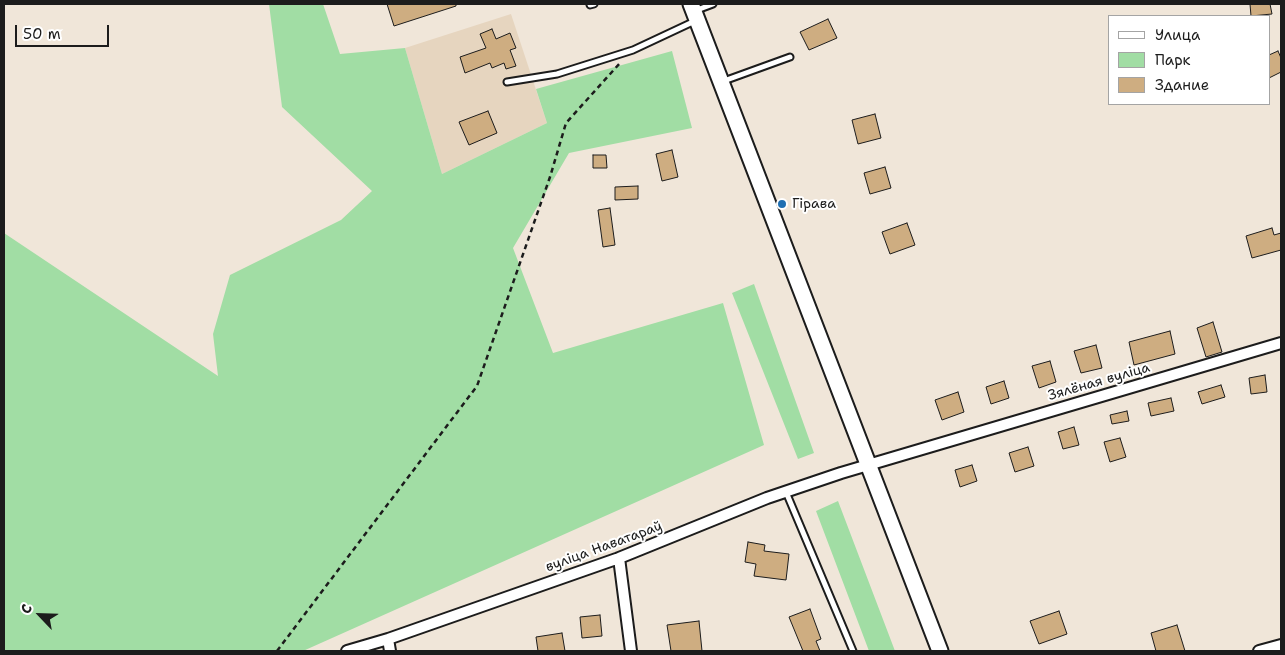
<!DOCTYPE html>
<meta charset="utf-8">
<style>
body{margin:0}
#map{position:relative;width:1285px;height:655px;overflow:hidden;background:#f0e6d9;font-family:"Shantell Sans",sans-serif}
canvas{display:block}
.frame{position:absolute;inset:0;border:5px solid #1c1c1c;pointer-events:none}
.legend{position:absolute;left:1108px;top:15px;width:162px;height:90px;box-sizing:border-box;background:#fff;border:1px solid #a4a4a4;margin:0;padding:6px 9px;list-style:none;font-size:15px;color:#1c1c1c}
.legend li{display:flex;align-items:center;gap:10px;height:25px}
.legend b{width:25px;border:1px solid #a4a4a4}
.north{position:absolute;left:15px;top:590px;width:50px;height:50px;-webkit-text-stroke:4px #fff;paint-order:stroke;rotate:294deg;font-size:14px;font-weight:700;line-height:20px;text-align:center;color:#1c1c1c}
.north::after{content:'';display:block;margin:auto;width:18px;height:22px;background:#1c1c1c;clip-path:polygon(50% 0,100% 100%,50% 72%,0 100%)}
.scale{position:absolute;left:15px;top:25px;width:94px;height:22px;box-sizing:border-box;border:2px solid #1c1c1c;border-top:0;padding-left:6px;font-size:15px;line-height:18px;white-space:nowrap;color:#1c1c1c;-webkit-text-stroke:4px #fff;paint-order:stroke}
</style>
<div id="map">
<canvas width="1285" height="655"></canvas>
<div class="frame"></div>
<ul class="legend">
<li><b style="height:6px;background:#fff"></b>Улица</li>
<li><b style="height:14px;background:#a1dda4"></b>Парк</li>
<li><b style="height:14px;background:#cead81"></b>Здание</li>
</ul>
<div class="north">С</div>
<div class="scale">50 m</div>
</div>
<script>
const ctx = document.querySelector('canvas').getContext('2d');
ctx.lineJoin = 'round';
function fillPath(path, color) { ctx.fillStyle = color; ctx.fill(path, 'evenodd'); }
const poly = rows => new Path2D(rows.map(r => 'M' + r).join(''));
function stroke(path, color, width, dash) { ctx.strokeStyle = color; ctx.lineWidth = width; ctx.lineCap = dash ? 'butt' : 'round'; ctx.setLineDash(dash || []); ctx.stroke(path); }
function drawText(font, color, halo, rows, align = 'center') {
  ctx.font = font + ' "Shantell Sans",sans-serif'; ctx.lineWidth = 4; ctx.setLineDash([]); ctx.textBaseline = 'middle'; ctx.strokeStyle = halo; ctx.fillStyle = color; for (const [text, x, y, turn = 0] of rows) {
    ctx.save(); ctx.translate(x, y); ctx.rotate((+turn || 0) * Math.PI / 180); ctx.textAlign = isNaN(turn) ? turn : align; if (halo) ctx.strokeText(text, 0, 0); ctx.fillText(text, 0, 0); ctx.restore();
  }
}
fillPath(poly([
 [511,14,547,123,442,174,405,48]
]), '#e6d5bf');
fillPath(poly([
 [269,4,323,4,340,54,405,48,442,174,547,123,536,89,672,51,692,128,569,153,513,248,553,353,723,303,764,445,303,651,4,651,4,233,218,376,213,334,230,275,341,220,372,191,282,107],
 [754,284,814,453,798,459,732,293],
 [838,501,895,651,869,651,816,511]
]), '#a1dda4');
const building = poly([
 [387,4,456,4,456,6,394,26,387,4],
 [1250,4,1270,4,1272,14,1251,16,1250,4],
 [828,19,837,38,809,50,800,32,828,19],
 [492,29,496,39,510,33,516,48,510,50,516,66,506,69,504,63,492,68,490,63,465,73,460,57,486,48,480,34,492,29],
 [1278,51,1281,58,1281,72,1269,78,1269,55,1278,51],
 [488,111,497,133,469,145,459,122,488,111],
 [875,114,881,138,858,144,852,120,875,114],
 [672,150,678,177,662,181,656,154,672,150],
 [593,155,606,155,607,168,593,168,593,155],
 [885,167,891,188,870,194,864,173,885,167],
 [638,186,638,199,615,200,615,187,638,186],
 [610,208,615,245,603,247,598,210,610,208],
 [907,223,915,245,890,254,882,232,907,223],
 [1272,228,1274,235,1281,233,1281,250,1252,258,1246,236,1272,228],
 [1213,322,1222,352,1206,357,1197,328,1213,322],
 [1170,331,1175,354,1134,365,1129,342,1170,331],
 [1096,345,1102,368,1081,373,1074,351,1096,345],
 [1050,361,1056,382,1039,388,1032,366,1050,361],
 [1265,375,1267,392,1251,394,1249,378,1265,375],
 [1004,381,1009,398,991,404,986,387,1004,381],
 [1221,385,1225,397,1202,404,1198,392,1221,385],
 [958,392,964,412,942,420,935,400,958,392],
 [1171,398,1174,411,1151,416,1148,403,1171,398],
 [1127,411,1129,421,1112,424,1110,415,1127,411],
 [1074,427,1079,445,1063,449,1058,432,1074,427],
 [1120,438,1126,457,1110,462,1104,442,1120,438],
 [1028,447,1034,466,1015,472,1009,453,1028,447],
 [972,465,977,481,960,487,955,470,972,465],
 [748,542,765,545,764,551,789,554,786,580,754,576,756,564,745,562,748,542],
 [810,609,821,639,816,641,820,651,803,651,789,617,810,609],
 [1059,611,1067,634,1039,644,1030,621,1059,611],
 [600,615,602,636,582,638,580,617,600,615],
 [699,621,702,651,671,651,667,625,699,621],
 [1177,625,1185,651,1156,651,1151,633,1177,625],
 [562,633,565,651,538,651,536,637,562,633]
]);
fillPath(building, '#cead81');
stroke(building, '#1c1c1c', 1);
const service = poly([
 [590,5,594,4],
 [697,10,713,4],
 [507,82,557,74,633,50,697,20],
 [721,82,790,57],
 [786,492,853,651]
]);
const minor = poly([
 [619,558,631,651],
 [388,639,390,651],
 [347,651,388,639,619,558,767,498,841,473,1281,343],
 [1259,651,1281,645]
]);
const secondary = poly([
 [691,4,940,651]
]);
stroke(service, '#1c1c1c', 9);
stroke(minor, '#1c1c1c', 14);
stroke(secondary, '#1c1c1c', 19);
stroke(poly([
 [277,651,477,386,550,177,566,123,620,63]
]), '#1c1c1c', 2.5, [5, 4]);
stroke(service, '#fff', 5);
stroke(minor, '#fff', 10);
stroke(secondary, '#fff', 15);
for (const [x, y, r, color] of [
 [782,204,5,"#1f6fb2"]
]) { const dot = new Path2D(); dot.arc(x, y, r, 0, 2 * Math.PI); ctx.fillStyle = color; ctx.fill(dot); stroke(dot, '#fff', 2); }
drawText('14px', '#1c1c1c', '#fff', [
 ["Гірава",792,204]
], 'left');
drawText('14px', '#1c1c1c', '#fff', [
 ["Зялёная вуліца",1099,382,-16],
 ["вуліца Наватараў",604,547,-20]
]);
</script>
